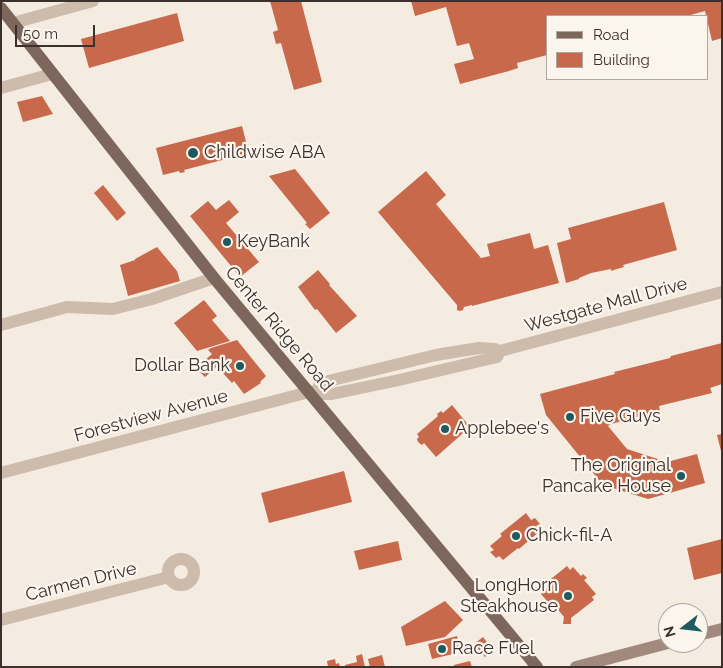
<!DOCTYPE html>
<style>
body{margin:0}
#map{position:relative;width:723px;height:668px;overflow:hidden;background:#f4ebe1;font-family:Raleway,sans-serif}
canvas{display:block}
.frame{position:absolute;inset:0;border:2px solid #3b302b;pointer-events:none}
.legend{position:absolute;left:546px;top:15px;width:162px;height:65px;box-sizing:border-box;background:#fbf5ee;border:1px solid #aea6a0;margin:0;padding:6px 9px;list-style:none;font-size:15px;color:#3b302b}
.legend li{display:flex;align-items:center;gap:10px;height:25px}
.legend b{width:25px;border:1px solid #aea6a0}
.north{position:absolute;left:658px;top:603px;width:50px;height:50px;box-sizing:border-box;background:#fbf5ee;border:1px solid #aea6a0;border-radius:50%;rotate:254deg;font-size:14px;font-weight:700;line-height:20px;text-align:center;color:#3b302b}
.north::after{content:'';display:block;margin:auto;width:18px;height:22px;background:#1f5a5e;clip-path:polygon(50% 0,100% 100%,50% 72%,0 100%)}
.scale{position:absolute;left:15px;top:25px;width:80px;height:22px;box-sizing:border-box;border:2px solid #3b302b;border-top:0;padding-left:6px;font-size:15px;line-height:18px;white-space:nowrap;color:#3b302b;-webkit-text-stroke:4px #fbf5ee;paint-order:stroke}
</style>
<div id="map">
<canvas width="723" height="668"></canvas>
<div class="frame"></div>
<ul class="legend">
<li><b style="height:6px;background:#7d675c"></b>Road</li>
<li><b style="height:14px;background:#c8694b"></b>Building</li>
</ul>
<div class="north">N</div>
<div class="scale">50 m</div>
</div>
<script>
const ctx = document.querySelector('canvas').getContext('2d');
ctx.lineJoin = 'round';
function fillPath(path, color) { ctx.fillStyle = color; ctx.fill(path, 'evenodd'); }
const poly = rows => new Path2D(rows.map(r => 'M' + r).join(''));
function stroke(path, color, width, dash) { ctx.strokeStyle = color; ctx.lineWidth = width; ctx.lineCap = dash ? 'butt' : 'round'; ctx.setLineDash(dash || []); ctx.stroke(path); }
function drawText(font, color, halo, rows, align = 'center') {
  ctx.font = font + ' Raleway,sans-serif'; ctx.lineWidth = 4.5; ctx.setLineDash([]); ctx.textBaseline = 'middle'; ctx.strokeStyle = halo; ctx.fillStyle = color; for (const [text, x, y, turn = 0] of rows) {
    ctx.save(); ctx.translate(x, y); ctx.rotate((+turn || 0) * Math.PI / 180); ctx.textAlign = isNaN(turn) ? turn : align; if (halo) ctx.strokeText(text, 0, 0); ctx.fillText(text, 0, 0); ctx.restore();
  }
}
fillPath(poly([
 [270,1,301,1,322,82,294,90,281,43,276,44,273,32,278,30],
 [411,1,722,1,722,38,712,41,705,11,687,16,547,16,547,55,517,63,518,68,509,71,460,84,454,64,474,59,469,43,457,46,446,7,415,16],
 [177,13,184,41,89,68,81,39],
 [42,96,53,114,23,122,17,102],
 [242,126,249,153,184,170,185,172,180,173,179,171,163,175,156,148],
 [295,169,330,213,310,229,305,224,307,223,269,176],
 [426,171,446,195,436,204,481,258,490,256,487,244,530,233,534,249,548,245,559,283,472,306,472,305,464,307,463,310,460,311,457,310,457,305,378,212],
 [103,185,126,213,117,221,94,193],
 [229,200,239,212,226,223,259,262,240,277,190,216,208,201,216,210],
 [664,202,677,250,623,265,624,267,617,269,611,271,611,269,591,273,579,278,579,279,566,283,557,243,571,239,568,228],
 [157,247,177,271,180,281,128,296,120,265,135,260,135,259],
 [318,270,330,284,329,285,357,316,336,333,317,309,315,310,298,287],
 [204,300,217,316,212,320,230,341,197,351,174,323],
 [237,340,266,376,260,382,261,383,244,394,234,381,232,383,223,373,225,370,220,364,205,377,196,368,212,354,208,350,211,348],
 [722,343,722,384,710,388,712,393,659,406,660,411,611,424,608,426,627,449,667,462,697,454,705,483,648,499,603,485,546,415,540,394,615,374,614,372,670,358,671,356],
 [452,405,470,427,436,457,424,443,422,445,418,442,417,439,419,437,417,434,438,416,437,414,441,411,443,413],
 [722,434,722,451,721,451,717,435],
 [344,471,352,502,269,523,261,493],
 [526,513,531,520,535,518,540,524,536,526,540,531,519,549,518,548,503,560,499,556,496,558,490,552,494,550,490,546,502,536,500,534],
 [722,539,722,573,694,580,687,548],
 [398,541,402,560,359,570,354,551],
 [567,566,570,570,573,567,581,576,583,574,587,578,584,580,596,594,592,597,594,600,571,618,571,624,563,624,564,617,555,606,553,608,541,594,549,587,546,583],
 [445,601,463,620,445,637,406,646,401,627],
 [457,636,459,644,453,654,432,659,428,644],
 [483,637,493,650,485,657,474,644],
 [362,654,365,667,345,667,345,665,357,662,356,656],
 [382,655,385,667,370,667,368,659],
 [335,659,336,664,339,663,340,667,328,667,327,661],
 [470,661,472,667,454,667,454,665]
]), '#c8694b');
stroke(poly([
 [13,23,93,1],
 [1,88,52,74],
 [1,325,67,307,113,309,152,299,214,278],
 [500,351,722,292],
 [1,473,309,392,318,390,324,394,332,394,399,380,497,357,500,351,495,349,479,348,436,355,320,383,318,390],
 '168 572a13 13 0 1 1 26 0a13 13 0 1 1-26 0Z',
 [1,620,169,577]
]), '#cdbbac', 12);
stroke(poly([
 [698,635,722,629],
 [576,667,668,643]
]), '#a18a7d', 12);
stroke(poly([
 [1,8,214,278,537,667]
]), '#7d675c', 12);
for (const [x, y, r, color] of [
 [193,153,6,"#1f5a5e"],
 [227,242,5,"#1f5a5e"],
 [240,366,5,"#1f5a5e"],
 [570,417,5,"#1f5a5e"],
 [445,429,5,"#1f5a5e"],
 [681,476,5,"#1f5a5e"],
 [516,536,5,"#1f5a5e"],
 [568,596,5,"#1f5a5e"],
 [442,649,5,"#1f5a5e"]
]) { const dot = new Path2D(); dot.arc(x, y, r, 0, 2 * Math.PI); ctx.fillStyle = color; ctx.fill(dot); stroke(dot, '#fbf5ee', 2); }
drawText('18px', '#3b302b', '#fbf5ee', [
 ["Childwise ABA",204,153],
 ["KeyBank",237,242],
 ["Dollar Bank",230,366,"right"],
 ["Five Guys",580,417],
 ["Applebee's",455,429],
 ["The Original",671,466,"right"],
 ["Pancake House",671,487,"right"],
 ["Chick-fil-A",526,536],
 ["LongHorn",558,586,"right"],
 ["Steakhouse",558,607,"right"],
 ["Race Fuel",452,649]
], 'left');
drawText('18px', '#3b302b', '#fbf5ee', [
 ["Westgate Mall Drive",606,305,-15],
 ["Center Ridge Road",279,329,50],
 ["Forestview Avenue",151,416,-15],
 ["Carmen Drive",81,582,-14]
]);
</script>
